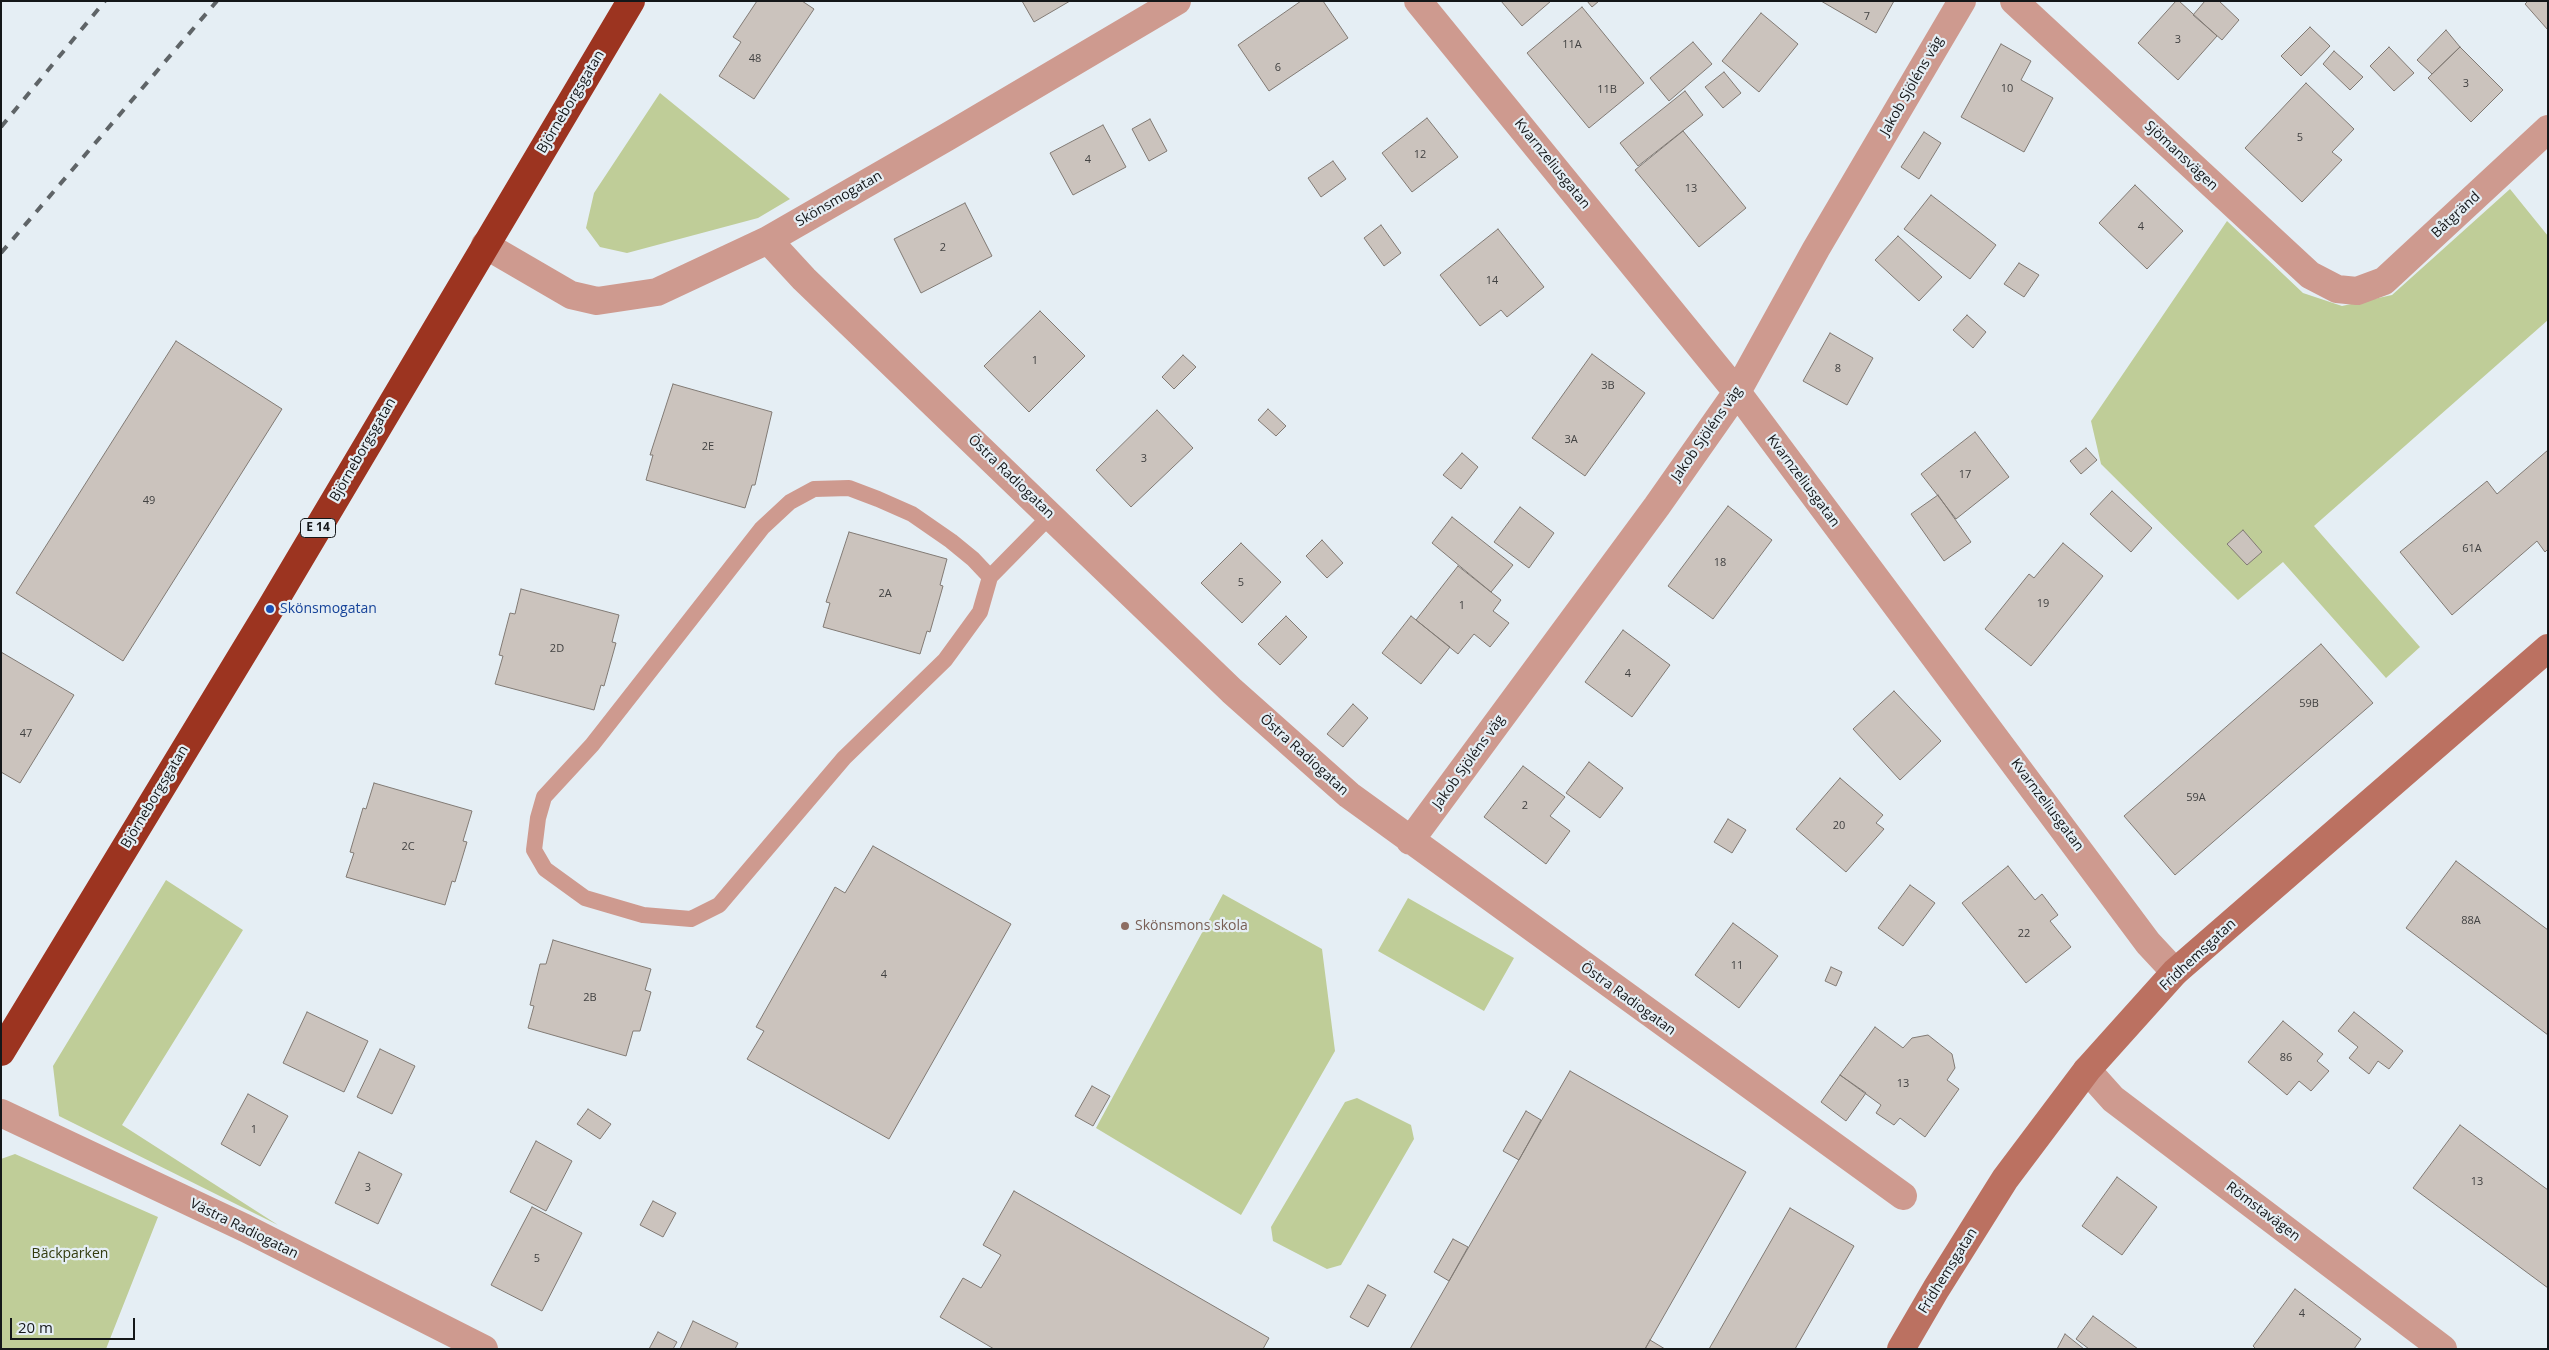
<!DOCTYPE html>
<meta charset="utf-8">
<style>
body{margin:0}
#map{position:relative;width:2549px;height:1350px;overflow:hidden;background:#e5eef4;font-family:"Open Sans",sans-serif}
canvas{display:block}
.frame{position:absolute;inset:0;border:2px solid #141719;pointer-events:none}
.scale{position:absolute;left:10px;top:1318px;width:125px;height:22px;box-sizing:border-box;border:2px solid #141719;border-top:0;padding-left:6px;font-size:15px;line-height:18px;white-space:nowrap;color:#141719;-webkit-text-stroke:4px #e5eef4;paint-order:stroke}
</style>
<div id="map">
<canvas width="2549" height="1350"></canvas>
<div class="frame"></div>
<div class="scale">20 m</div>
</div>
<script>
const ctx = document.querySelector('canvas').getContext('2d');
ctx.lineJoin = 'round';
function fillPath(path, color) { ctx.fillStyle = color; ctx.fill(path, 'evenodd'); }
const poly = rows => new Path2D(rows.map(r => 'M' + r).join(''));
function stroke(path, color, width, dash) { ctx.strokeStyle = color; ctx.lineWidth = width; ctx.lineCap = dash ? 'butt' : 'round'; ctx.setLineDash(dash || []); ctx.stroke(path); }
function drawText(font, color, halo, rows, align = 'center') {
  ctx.font = font + ' "Open Sans",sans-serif'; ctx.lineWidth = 4.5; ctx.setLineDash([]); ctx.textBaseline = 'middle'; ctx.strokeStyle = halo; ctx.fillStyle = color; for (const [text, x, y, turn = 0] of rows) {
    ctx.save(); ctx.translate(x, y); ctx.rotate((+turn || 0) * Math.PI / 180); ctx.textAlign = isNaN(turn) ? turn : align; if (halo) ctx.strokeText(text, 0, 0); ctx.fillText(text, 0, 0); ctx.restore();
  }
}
fillPath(poly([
 [660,93,790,199,758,218,627,253,600,247,586,228,594,193],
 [2510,189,2548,236,2548,320,2314,526,2420,647,2386,678,2283,562,2238,600,2101,464,2091,421,2227,221,2303,293,2342,306,2392,295],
 [166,880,243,930,122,1125,278,1225,59,1116,53,1066],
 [1223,894,1322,949,1335,1051,1241,1215,1096,1128],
 [1408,898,1514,958,1484,1011,1378,951],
 [1357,1098,1411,1125,1414,1139,1341,1265,1327,1269,1273,1241,1271,1227,1345,1102],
 [15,1154,158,1217,106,1349,1,1349,1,1159]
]), '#bfcd98');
const building = poly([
 [757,1,802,1,814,9,754,99,719,76,741,42,733,37,757,1],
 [1022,1,1070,1,1034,22,1022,1],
 [1301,1,1323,1,1348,38,1269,91,1238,45,1301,1],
 [1501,1,1551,1,1522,26,1501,1],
 [1587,1,1599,1,1592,7,1587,1],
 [1821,1,1894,1,1876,33,1821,1],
 [2176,1,2179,1,2217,36,2178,80,2138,43,2176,1],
 [2205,1,2219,1,2239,20,2222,40,2193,15,2205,1],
 [2528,1,2548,1,2548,30,2525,4,2528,1],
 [1582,7,1644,83,1589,128,1527,53,1582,7],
 [1761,13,1798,44,1759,92,1722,61,1761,13],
 [2310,27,2330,46,2301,76,2281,56,2310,27],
 [2446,30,2460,47,2432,74,2417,60,2446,30],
 [1693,42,1712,64,1669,101,1650,78,1693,42],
 [2001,44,2031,61,2021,80,2053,98,2024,152,1961,117,2001,44],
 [2389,47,2414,73,2394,91,2370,66,2389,47],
 [2460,47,2503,90,2471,122,2428,78,2460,47],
 [2334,51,2363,77,2350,90,2323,64,2334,51],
 [1724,72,1741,93,1723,108,1705,87,1724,72],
 [2306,83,2354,129,2332,152,2342,160,2302,202,2245,148,2306,83],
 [1685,91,1703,115,1638,166,1620,143,1685,91],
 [1427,118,1458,157,1412,192,1382,153,1427,118],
 [1150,119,1167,151,1149,161,1132,129,1150,119],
 [1103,125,1126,167,1073,195,1050,153,1103,125],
 [1683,131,1746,208,1699,247,1635,170,1683,131],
 [1924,132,1941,143,1919,179,1901,167,1924,132],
 [1333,161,1346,179,1321,197,1308,178,1333,161],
 [2135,185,2183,231,2147,269,2099,223,2135,185],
 [1931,195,1996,245,1970,279,1904,229,1931,195],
 [965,203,992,256,921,293,894,239,965,203],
 [1381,225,1401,253,1384,266,1364,238,1381,225],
 [1498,229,1544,287,1507,317,1501,310,1480,326,1440,275,1498,229],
 [1898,236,1942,277,1919,301,1875,260,1898,236],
 [2019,263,2039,275,2024,297,2004,284,2019,263],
 [1040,311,1085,356,1029,412,984,366,1040,311],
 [1967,315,1986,332,1973,348,1953,330,1967,315],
 [1830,333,1873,358,1847,405,1803,381,1830,333],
 [176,341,282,409,123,661,16,593,176,341],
 [1592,354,1645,393,1585,476,1532,438,1592,354],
 [1183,355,1196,367,1174,389,1162,377,1183,355],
 [673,384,772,412,755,485,752,485,745,508,646,480,653,455,650,455,673,384],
 [1268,409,1286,426,1276,436,1258,420,1268,409],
 [1157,410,1193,448,1131,507,1096,470,1157,410],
 [1975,432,2009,477,1956,519,1921,474,1975,432],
 [2086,448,2097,460,2081,474,2070,461,2086,448],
 [2548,450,2548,549,2545,552,2537,541,2452,615,2400,552,2487,481,2497,494,2548,450],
 [1462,453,1478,467,1461,489,1443,475,1462,453],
 [2112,491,2152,528,2131,552,2090,514,2112,491],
 [1938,495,1971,542,1944,561,1911,514,1938,495],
 [1728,506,1772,540,1713,619,1668,586,1728,506],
 [1520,507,1554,533,1529,568,1494,542,1520,507],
 [1452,517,1513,565,1491,592,1432,543,1452,517],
 [2243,530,2262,552,2247,565,2227,544,2243,530],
 [849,532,947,559,940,585,943,586,930,632,927,631,920,654,823,627,830,603,826,602,849,532],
 [1322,540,1343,563,1327,578,1306,556,1322,540],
 [1241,543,1281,582,1242,623,1201,583,1241,543],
 [2063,543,2103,576,2031,666,1985,629,2029,574,2034,578,2063,543],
 [1458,566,1501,600,1493,611,1509,623,1490,647,1474,634,1458,654,1416,620,1458,566],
 [521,589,619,615,612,642,616,643,604,686,601,685,594,710,495,684,503,656,499,655,510,613,515,614,521,589],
 [1286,616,1307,637,1280,665,1258,644,1286,616],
 [1411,616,1450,647,1421,684,1382,653,1411,616],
 [1623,630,1670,665,1632,717,1585,682,1623,630],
 [2321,644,2373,703,2175,875,2124,816,2321,644],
 [1,652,74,695,20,783,1,772,1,652],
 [1894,691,1941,741,1900,780,1853,729,1894,691],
 [1353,704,1368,718,1343,747,1327,734,1353,704],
 [1589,762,1623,788,1600,818,1566,793,1589,762],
 [1523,766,1565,797,1550,816,1570,831,1546,864,1484,817,1523,766],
 [1840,778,1883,815,1876,823,1884,829,1846,872,1796,829,1840,778],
 [374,783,472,811,463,841,467,842,455,882,452,881,445,905,346,877,354,853,350,852,363,808,366,809,374,783],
 [1728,819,1746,830,1732,853,1714,842,1728,819],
 [873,846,1011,924,889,1139,747,1059,764,1031,756,1027,835,887,845,893,873,846],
 [2456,861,2548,930,2548,1035,2406,928,2456,861],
 [2008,866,2035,900,2042,894,2058,915,2050,921,2071,947,2026,983,1962,903,2008,866],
 [1910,885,1935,903,1903,946,1878,928,1910,885],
 [1733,923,1778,956,1739,1008,1695,975,1733,923],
 [553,940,651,969,645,990,651,992,640,1031,633,1031,626,1056,528,1028,534,1006,530,1005,540,964,546,964,553,940],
 [1831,967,1842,972,1836,986,1825,981,1831,967],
 [307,1012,368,1041,344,1092,283,1063,307,1012],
 [2354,1012,2403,1051,2389,1069,2378,1061,2369,1074,2349,1058,2358,1047,2338,1031,2354,1012],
 [2283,1021,2323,1054,2317,1061,2329,1071,2311,1091,2299,1081,2287,1095,2248,1062,2283,1021],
 [1875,1027,1903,1048,1912,1038,1928,1035,1952,1054,1955,1068,1947,1080,1959,1089,1925,1137,1900,1118,1894,1125,1876,1113,1881,1105,1840,1075,1875,1027],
 [380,1049,415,1066,392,1114,357,1097,380,1049],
 [1570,1071,1746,1172,1645,1349,1410,1349,1570,1071],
 [1840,1075,1866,1093,1846,1121,1821,1102,1840,1075],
 [1092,1086,1110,1096,1093,1126,1075,1116,1092,1086],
 [248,1094,288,1116,260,1166,221,1144,248,1094],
 [588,1109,611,1124,600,1139,577,1124,588,1109],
 [1526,1111,1541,1120,1519,1160,1503,1151,1526,1111],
 [2460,1125,2548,1190,2548,1288,2413,1188,2460,1125],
 [536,1141,572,1161,546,1211,510,1192,536,1141],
 [359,1152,402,1174,378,1224,335,1203,359,1152],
 [2117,1177,2157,1207,2122,1255,2082,1226,2117,1177],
 [1014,1191,1269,1338,1263,1349,994,1349,940,1317,963,1278,981,1288,1001,1255,983,1245,1014,1191],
 [653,1201,676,1213,663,1237,640,1225,653,1201],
 [532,1207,582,1233,542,1311,491,1285,532,1207],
 [1790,1208,1854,1246,1795,1349,1709,1349,1790,1208],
 [1453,1239,1468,1247,1449,1281,1434,1272,1453,1239],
 [1368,1285,1386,1295,1368,1327,1350,1317,1368,1285],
 [2295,1289,2361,1339,2354,1349,2256,1349,2253,1346,2295,1289],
 [2093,1316,2138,1349,2089,1349,2076,1339,2093,1316],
 [693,1321,738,1343,735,1349,680,1349,693,1321],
 [658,1332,677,1342,673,1349,649,1349,658,1332],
 [2065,1334,2084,1349,2057,1349,2065,1334],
 [1650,1340,1665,1349,1645,1349,1650,1340]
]);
fillPath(building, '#cbc3bd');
stroke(building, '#817a74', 1);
stroke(poly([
 [990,577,973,559,951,541,912,514,878,499,849,488,814,489,790,502,762,528,592,745,544,797,538,818,534,850,545,869,585,898,643,915,691,919,719,905,844,758,945,660,980,612,990,577,1051,515]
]), '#ce9a8f', 16);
stroke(poly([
 [1418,1,1737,392,2148,943,2175,972],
 [2014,1,2310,275,2337,289,2357,291,2384,281,2548,129],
 [768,240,804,279,1232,691,1349,795,1903,1196],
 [485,245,571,295,597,301,657,292,768,240,947,137,1177,1],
 [1410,841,1657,506,1737,392,1816,249,1962,1],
 [2087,1070,2113,1099,2443,1349],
 [1,1113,245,1228,484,1349]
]), '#ce9a8f', 28);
stroke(poly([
 [1901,1349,1936,1289,2005,1179,2087,1070,2175,972,2548,648]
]), '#bb7161', 28);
stroke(poly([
 [1,1052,270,609,631,1]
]), '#9c3420', 28);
stroke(poly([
 [1,127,105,1],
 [1,253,217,1]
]), '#5f6467', 4, [9, 9]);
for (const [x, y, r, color] of [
 [270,609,5,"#1a4fb4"],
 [1125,926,5,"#8d6e63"]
]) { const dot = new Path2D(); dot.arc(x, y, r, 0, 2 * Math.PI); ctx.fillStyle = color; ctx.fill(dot); stroke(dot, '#e5eef4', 2); }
drawText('11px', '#424242', null, [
 ["7",1867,17],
 ["3",2178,40],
 ["11A",1572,45],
 ["48",755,59],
 ["6",1278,68],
 ["3",2466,84],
 ["10",2007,89],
 ["11B",1607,90],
 ["5",2300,138],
 ["12",1420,155],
 ["4",1088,160],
 ["13",1691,189],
 ["4",2141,227],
 ["2",943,248],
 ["14",1492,281],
 ["1",1035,361],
 ["8",1838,369],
 ["3B",1608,386],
 ["3A",1571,440],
 ["2E",708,447],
 ["3",1144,459],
 ["17",1965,475],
 ["49",149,501],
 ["61A",2472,549],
 ["18",1720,563],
 ["5",1241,583],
 ["2A",885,594],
 ["19",2043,604],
 ["1",1462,606],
 ["2D",557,649],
 ["4",1628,674],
 ["59B",2309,704],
 ["47",26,734],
 ["59A",2196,798],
 ["2",1525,806],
 ["20",1839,826],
 ["2C",408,847],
 ["88A",2471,921],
 ["22",2024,934],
 ["11",1737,966],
 ["4",884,975],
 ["2B",590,998],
 ["86",2286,1058],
 ["13",1903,1084],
 ["1",254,1130],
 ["13",2477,1182],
 ["3",368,1188],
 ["5",537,1259],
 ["4",2302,1314]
]);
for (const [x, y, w] of [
 [318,528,35]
]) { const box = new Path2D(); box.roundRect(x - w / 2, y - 9.5, w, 19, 4); ctx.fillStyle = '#e5eef4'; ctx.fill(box); stroke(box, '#141719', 1); }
drawText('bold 12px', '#141719', null, [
 ["E 14",318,528]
]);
drawText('14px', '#141719', '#e5eef4', [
 ["Jakob Sjöléns väg",1912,86,-60],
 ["Björneborgsgatan",571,102,-59],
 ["Sjömansvägen",2181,156,43],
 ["Kvarnzeliusgatan",1552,164,51],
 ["Skönsmogatan",839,199,-30],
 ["Båtgränd",2456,215,-43],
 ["Jakob Sjöléns väg",1707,434,-55],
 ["Björneborgsgatan",363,450,-60],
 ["Östra Radiogatan",1011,477,44],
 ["Kvarnzeliusgatan",1803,481,53],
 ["Östra Radiogatan",1304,755,42],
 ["Jakob Sjöléns väg",1469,762,-54],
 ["Björneborgsgatan",155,797,-59],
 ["Kvarnzeliusgatan",2047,805,53],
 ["Fridhemsgatan",2198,955,-43],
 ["Östra Radiogatan",1628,999,36],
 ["Römstavägen",2263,1212,37],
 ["Västra Radiogatan",244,1229,26],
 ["Fridhemsgatan",1948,1271,-58]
]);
drawText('14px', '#164399', '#e5eef4', [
 ["Skönsmogatan",280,609]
], 'left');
drawText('14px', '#785e54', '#e5eef4', [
 ["Skönsmons skola",1135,926]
], 'left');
drawText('14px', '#323b0e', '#e5eef4', [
 ["Bäckparken",70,1254]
]);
</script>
